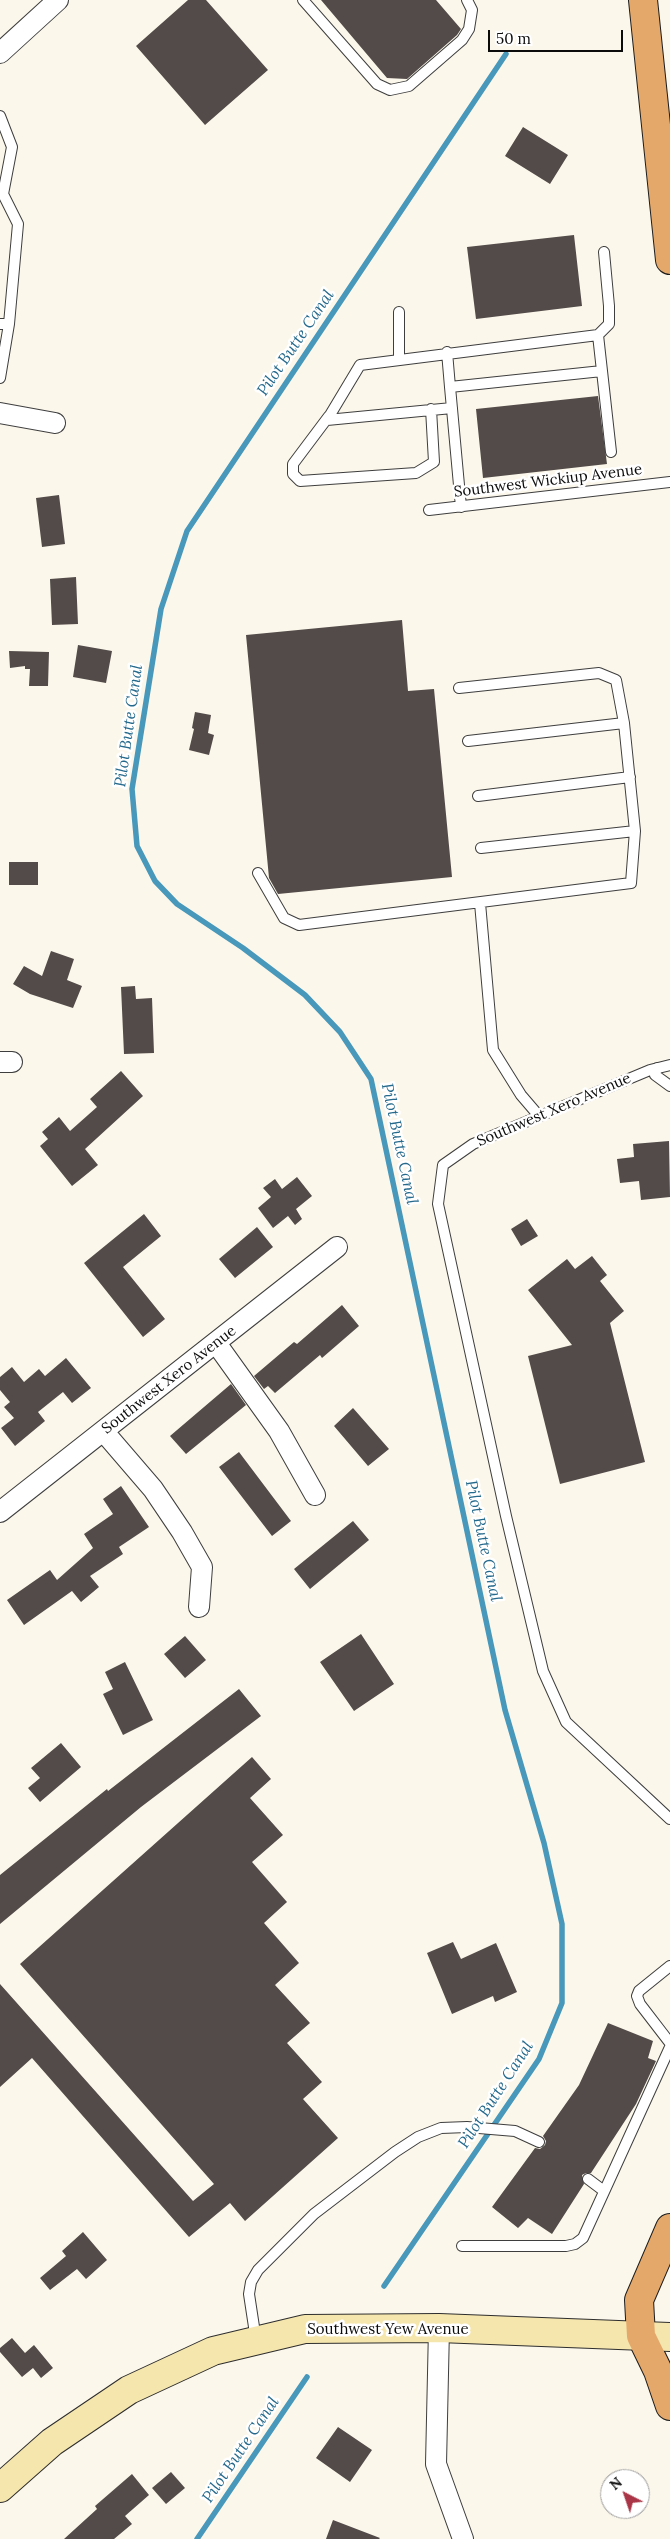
<!DOCTYPE html>
<style>
body{margin:0}
#map{position:relative;width:670px;height:2539px;overflow:hidden;background:#fcf7eb;font-family:Lora,serif}
canvas{display:block}
.north{position:absolute;left:600px;top:2469px;width:50px;height:50px;box-sizing:border-box;background:#fff;border:1px solid #9d9d9d;border-radius:50%;rotate:319deg;font-size:14px;font-weight:700;line-height:20px;text-align:center;color:#0b0b0b}
.north::after{content:'';display:block;margin:auto;width:18px;height:22px;background:#a93546;clip-path:polygon(50% 0,100% 100%,50% 72%,0 100%)}
.scale{position:absolute;left:488px;top:30px;width:135px;height:22px;box-sizing:border-box;border:2px solid #0b0b0b;border-top:0;padding-left:6px;font-size:15px;line-height:18px;white-space:nowrap;color:#0b0b0b;-webkit-text-stroke:4px #fff;paint-order:stroke}
</style>
<div id="map">
<canvas width="670" height="2539"></canvas>
<div class="north">N</div>
<div class="scale">50 m</div>
</div>
<script>
const ctx = document.querySelector('canvas').getContext('2d');
ctx.lineJoin = 'round';
const poly = rows => new Path2D(rows.map(r => 'M' + r).join(''));
function stroke(path, color, width, dash) { ctx.strokeStyle = color; ctx.lineWidth = width; ctx.lineCap = dash ? 'butt' : 'round'; ctx.setLineDash(dash || []); ctx.stroke(path); }
function fillPath(path, color) { ctx.fillStyle = color; ctx.fill(path, 'evenodd'); }
function drawText(font, color, halo, rows, align = 'center') {
  ctx.font = font + ' Lora,serif'; ctx.lineWidth = 5; ctx.setLineDash([]); ctx.textBaseline = 'middle'; ctx.strokeStyle = halo; ctx.fillStyle = color; for (const [text, x, y, turn = 0] of rows) {
    ctx.save(); ctx.translate(x, y); ctx.rotate((+turn || 0) * Math.PI / 180); ctx.textAlign = isNaN(turn) ? turn : align; if (halo) ctx.strokeText(text, 0, 0); ctx.fillText(text, 0, 0); ctx.restore();
  }
}
stroke(poly([
 [384,2286,539,2059,562,2003,562,1924,544,1843,505,1710,371,1079,340,1032,305,995,243,948,177,904,155,881,137,846,132,789,161,609,187,531,506,54],
 [197,2539,307,2377]
]), '#4798bb', 5.5);
fillPath(poly([
 [188,0,206,0,268,70,205,125,136,46],
 [321,0,436,0,461,29,457,35,407,79,387,78],
 [523,127,568,155,550,184,505,156],
 [574,235,582,306,476,319,467,247],
 [598,396,607,464,483,478,476,409],
 [59,495,65,544,42,547,36,498],
 [76,577,78,624,52,625,50,579],
 [402,620,408,691,434,689,452,877,278,894,269,878,246,635],
 [78,645,112,651,106,683,73,677],
 [9,651,49,652,48,686,29,686,30,669,25,669,25,666,10,668],
 [195,712,211,715,208,733,214,735,209,755,189,750,194,729,192,728],
 [9,862,38,862,38,885,9,885],
 [51,951,74,959,67,980,82,986,73,1008,30,994,13,984,24,966,42,976],
 [135,986,136,999,152,998,154,1053,124,1054,121,987],
 [121,1071,143,1096,85,1149,98,1165,72,1186,40,1146,48,1139,42,1132,59,1117,70,1131,97,1107,90,1099],
 [669,1141,670,1197,641,1200,639,1181,620,1183,617,1159,634,1157,633,1144],
 [297,1177,312,1196,296,1209,302,1219,295,1225,288,1216,273,1228,258,1208,271,1197,263,1188,275,1179,282,1189],
 [144,1214,161,1236,123,1267,165,1319,143,1337,84,1263],
 [527,1219,538,1236,521,1246,511,1229],
 [257,1227,273,1247,235,1278,219,1259],
 [592,1256,607,1275,600,1281,624,1311,610,1323,645,1462,560,1484,528,1356,572,1345,528,1290,567,1259,575,1269],
 [342,1305,359,1326,322,1358,320,1355,275,1393,268,1386,264,1389,254,1376,294,1342,297,1344],
 [66,1358,91,1388,72,1403,63,1392,38,1412,45,1421,15,1446,1,1428,14,1418,4,1407,10,1402,0,1390,0,1377,12,1367,24,1382,39,1369,45,1376],
 [231,1384,246,1405,186,1454,170,1436],
 [353,1408,389,1449,368,1466,334,1426],
 [239,1452,291,1521,272,1536,219,1467],
 [121,1486,149,1527,119,1547,123,1554,90,1576,99,1587,81,1602,72,1591,24,1625,7,1600,50,1570,57,1580,93,1548,84,1534,113,1514,103,1499],
 [353,1521,369,1540,310,1589,294,1569],
 [361,1634,394,1684,354,1711,320,1662],
 [185,1636,206,1660,185,1678,164,1654],
 [125,1662,153,1720,123,1735,103,1694,113,1689,105,1672],
 [239,1689,261,1716,141,1807,0,1924,0,1875,107,1789,108,1791],
 [61,1743,81,1767,40,1802,28,1788,40,1778,31,1768],
 [252,1757,271,1779,250,1798,283,1835,252,1862,287,1902,264,1923,299,1963,275,1985,310,2023,287,2043,322,2082,303,2099,338,2138,245,2221,230,2203,189,2237,32,2058,0,2087,0,1984,193,2201,214,2184,20,1964],
 [453,1942,461,1959,496,1943,517,1992,495,2002,493,1996,452,2014,427,1953],
 [608,2023,653,2041,648,2058,656,2061,636,2104,591,2173,586,2173,582,2175,584,2184,552,2234,528,2218,518,2228,492,2207,535,2148,540,2149,545,2145,546,2141,543,2136,579,2085],
 [83,2232,107,2260,86,2279,77,2269,50,2290,40,2278,66,2256,62,2251],
 [12,2338,25,2353,34,2345,53,2368,41,2378,33,2368,22,2377,0,2352,0,2348],
 [338,2427,372,2450,350,2482,316,2458],
 [171,2472,185,2488,166,2504,152,2488],
 [132,2474,149,2495,125,2516,132,2524,114,2539,64,2539,97,2509,95,2506],
 [333,2520,380,2538,379,2539,326,2539]
]), '#524b49');
const service = poly([
 [303,0,377,84,390,90,409,86,462,40,469,29,472,10,467,0],
 [0,116,12,147,3,194,18,224,9,324,0,324],
 [447,352,450,387],
 [399,359,399,312],
 [602,371,611,452],
 [0,378,9,324],
 [452,408,327,420,360,365,598,335],
 [329,416,293,464,293,474,300,481,416,473,434,462,431,409],
 [461,507,450,387,602,371,598,335,609,324,609,306,604,252],
 [429,510,670,482],
 [468,741,624,723],
 [478,796,630,777],
 [481,848,635,831],
 [258,873,284,918,299,925,631,883,635,831,624,723,616,680,599,673,459,688],
 [480,903,493,1050,521,1095,539,1116],
 [670,1065,650,1070,473,1144,443,1165,438,1204,506,1516,543,1671,566,1722,670,1819],
 [657,1068,655,1075,670,1086],
 [670,1966,639,1991,637,1996,640,2004,670,2043],
 [588,2179,604,2191],
 [462,2246,566,2246,575,2244,583,2238,670,2047],
 [256,2340,249,2294,251,2282,258,2270,314,2214,395,2152,418,2137,441,2128,467,2127,515,2131,539,2142]
]);
const minor = poly([
 [0,53,58,0],
 [0,413,55,423],
 [0,1062,12,1062],
 [216,1343,279,1431,315,1495],
 [104,1432,153,1489,182,1532,202,1567,199,1607],
 [0,1512,337,1247],
 [439,2328,436,2464,463,2539]
]);
const secondary = poly([
 [0,2488,52,2442,129,2390,213,2351,305,2329,439,2328,670,2337]
]);
const trunk = poly([
 [643,0,670,260],
 [670,2228,639,2300,641,2336,658,2371,670,2406]
]);
stroke(service, '#3e3e3e', 12);
stroke(minor, '#3e3e3e', 22);
stroke(secondary, '#2d2d2d', 30);
stroke(trunk, '#1c1c1c', 30);
stroke(service, '#fff', 10);
stroke(minor, '#fff', 20);
stroke(secondary, '#f5e6ae', 28);
stroke(trunk, '#e4a86a', 28);
drawText('15px', '#0b0b0b', '#fff', [
 ["Southwest Wickiup Avenue",548,481,-7],
 ["Southwest Xero Avenue",554,1110,-23],
 ["Southwest Xero Avenue",169,1380,-38],
 ["Southwest Yew Avenue",388,2330]
]);
drawText('italic 16px', '#25698c', '#fff', [
 ["Pilot Butte Canal",296,343,-56],
 ["Pilot Butte Canal",129,726,-82],
 ["Pilot Butte Canal",399,1144,78],
 ["Pilot Butte Canal",483,1541,78],
 ["Pilot Butte Canal",496,2095,-57],
 ["Pilot Butte Canal",241,2450,-56]
]);
</script>
